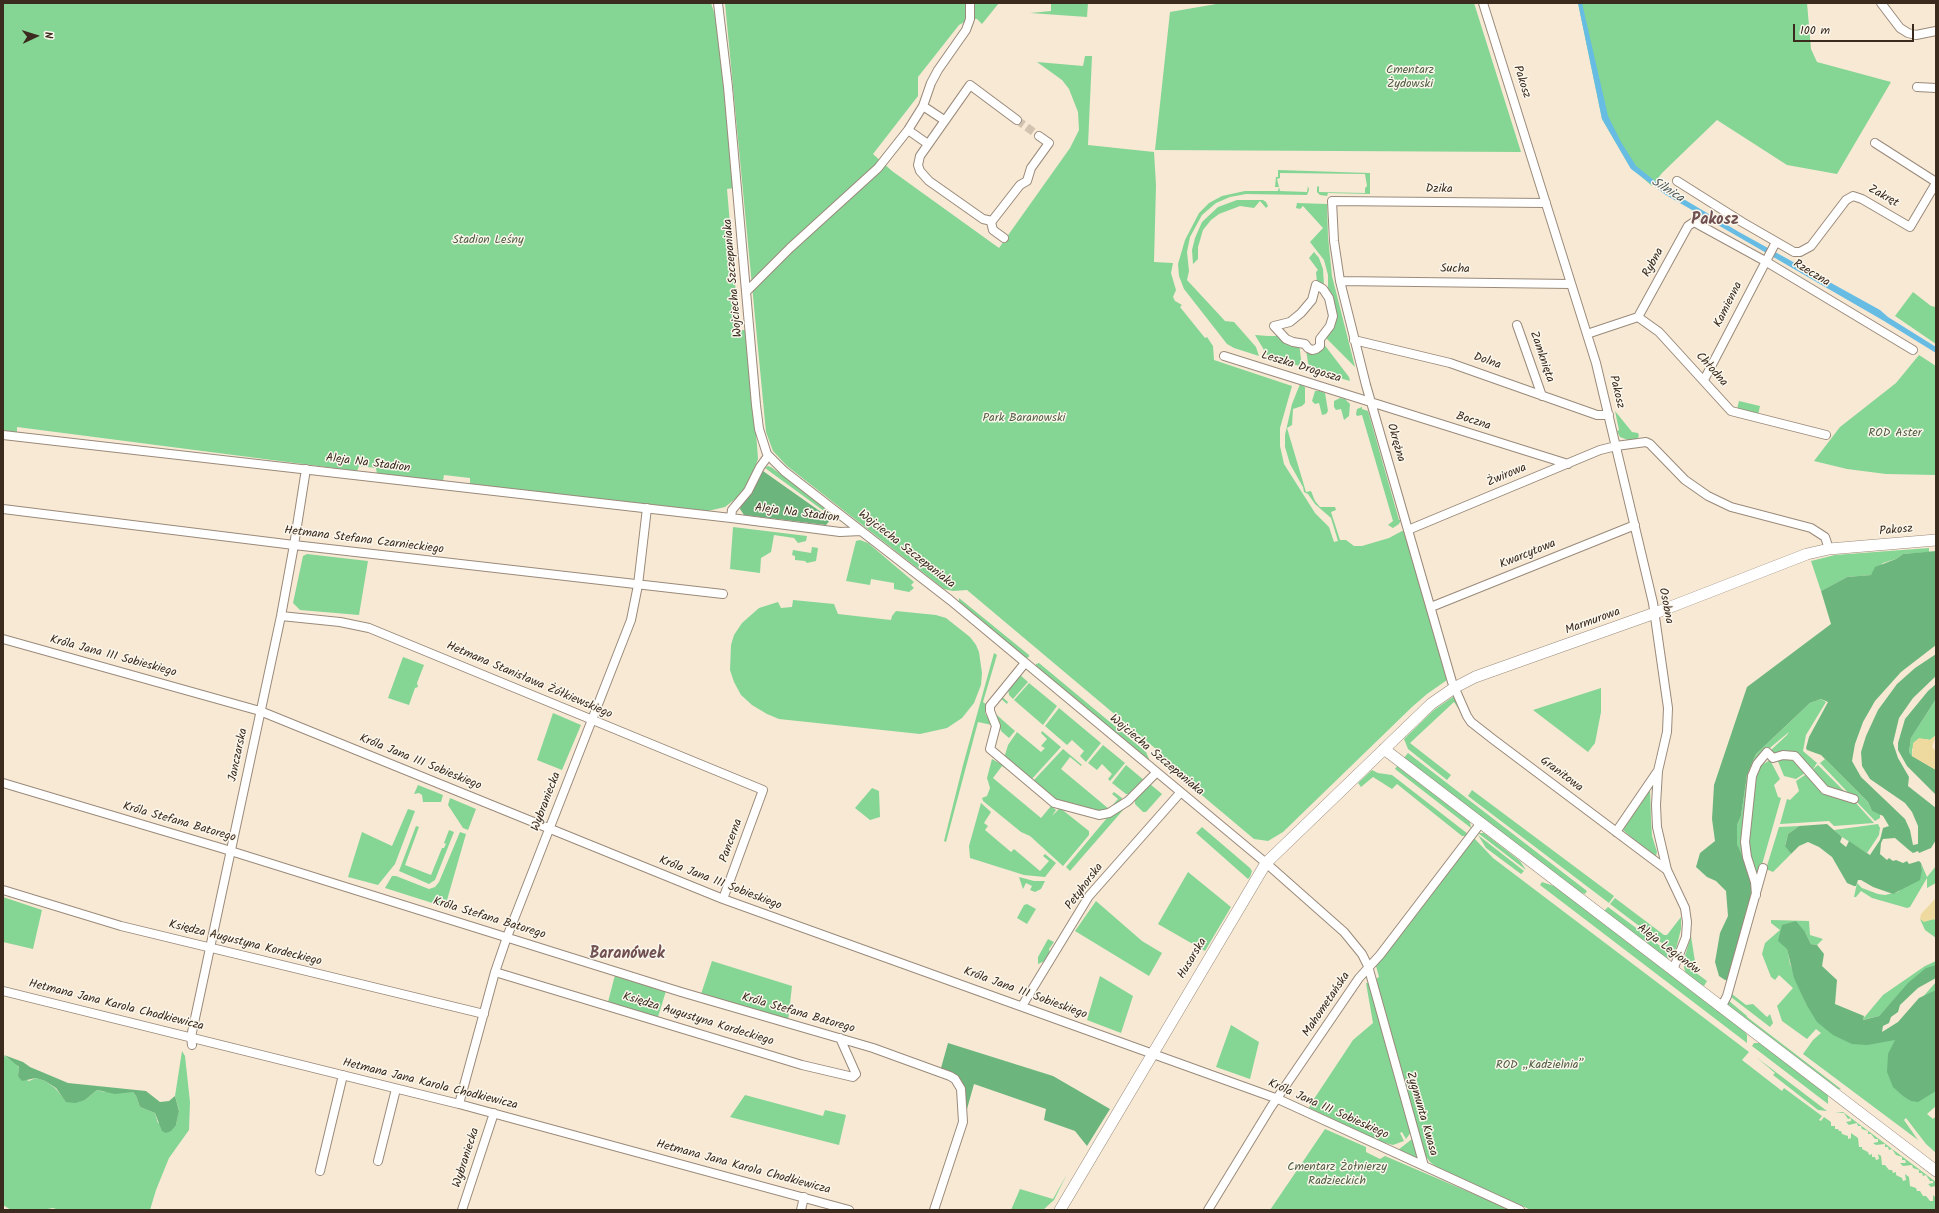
<!DOCTYPE html>
<meta charset="utf-8">
<style>
body{margin:0}
#map{position:relative;width:1939px;height:1213px;overflow:hidden;background:#f8e9d5;font-family:Kalam,sans-serif}
canvas{display:block}
.frame{position:absolute;inset:0;border:4px solid #3b2a1e;pointer-events:none}
.north{position:absolute;left:16px;top:16px;width:40px;height:40px;-webkit-text-stroke:3px #fbf7ec;paint-order:stroke;rotate:86deg;font-size:11px;font-weight:700;line-height:16px;text-align:center;color:#3b2a1e}
.north::after{content:'';display:block;margin:auto;width:14px;height:18px;background:#3b2a1e;clip-path:polygon(50% 0,100% 100%,50% 72%,0 100%)}
.scale{position:absolute;left:1793px;top:24px;width:121px;height:18px;box-sizing:border-box;border:2px solid #3b2a1e;border-top:0;padding-left:5px;font-size:12px;line-height:14px;white-space:nowrap;color:#3b2a1e;-webkit-text-stroke:3px #fbf7ec;paint-order:stroke}
</style>
<div id="map">
<canvas width="1939" height="1213"></canvas>
<div class="frame"></div>
<div class="north">N</div>
<div class="scale">100 m</div>
</div>
<script>
const ctx = document.querySelector('canvas').getContext('2d');
ctx.lineJoin = 'round';
function fillPath(path, color) { ctx.fillStyle = color; ctx.fill(path, 'evenodd'); }
const poly = rows => new Path2D(rows.map(r => 'M' + r).join(''));
function stroke(path, color, width, dash) { ctx.strokeStyle = color; ctx.lineWidth = width; ctx.lineCap = dash ? 'butt' : 'round'; ctx.setLineDash(dash || []); ctx.stroke(path); }
function drawText(font, color, halo, rows, align = 'center') {
  ctx.font = font + ' Kalam,sans-serif'; ctx.lineWidth = 3; ctx.setLineDash([]); ctx.textBaseline = 'middle'; ctx.strokeStyle = halo; ctx.fillStyle = color; for (const [text, x, y, turn = 0] of rows) {
    ctx.save(); ctx.translate(x, y); ctx.rotate((+turn || 0) * Math.PI / 180); ctx.textAlign = isNaN(turn) ? turn : align; if (halo) ctx.strokeText(text, 0, 0); ctx.fillText(text, 0, 0); ctx.restore();
  }
}
fillPath(poly([
 [3,3,711,3,716,18,719,32,734,188,727,189,739,330,747,330,757,445,758,459,749,484,739,496,725,507,708,511,470,484,470,478,444,475,443,481,377,474,376,468,359,466,357,471,17,427,17,432,3,431],
 [725,3,999,3,982,24,977,19,970,19,959,25,918,77,918,96,873,154,892,171,999,248,1070,148,1079,130,1078,112,1069,89,1062,80,1037,62,1083,66,1085,56,1092,56,1088,145,1154,152,1156,185,1154,262,1173,263,1171,273,1176,290,1173,297,1175,301,1182,305,1180,307,1205,338,1207,337,1213,346,1214,360,1292,386,1280,428,1280,446,1284,464,1315,513,1329,527,1334,542,1338,541,1331,518,1315,504,1308,494,1304,492,1303,487,1290,464,1285,447,1285,435,1292,404,1300,384,1305,387,1305,403,1302,406,1293,409,1292,425,1287,428,1306,492,1311,491,1315,501,1320,507,1335,507,1336,510,1331,512,1340,540,1346,540,1354,546,1362,546,1389,538,1402,531,1405,531,1447,680,1427,694,1412,707,1283,832,1268,841,1254,839,1160,760,1156,749,967,590,953,591,944,589,787,466,773,451,766,432],
 [1051,3,1088,3,1087,17,1030,13,1051,11],
 [1222,3,1474,3,1521,152,1155,150,1170,12],
 [1578,3,1807,3,1811,49,1817,62,1891,82,1837,174,1787,165,1717,120,1662,173,1652,186,1630,167,1602,119],
 [1278,170,1370,173,1370,194,1328,193,1327,196,1320,195,1317,192,1317,187,1319,186,1319,192,1365,193,1365,188,1367,186,1365,174,1280,173,1280,178,1277,179,1280,191,1307,192,1308,186,1309,190,1307,195,1246,194,1230,197,1216,203,1202,215,1190,237,1187,252,1189,271,1187,280,1225,321,1234,322,1256,347,1259,356,1234,348,1227,344,1184,289,1179,276,1178,264,1185,240,1199,213,1209,203,1222,196,1245,191,1278,191,1279,187,1275,187,1276,177,1278,177],
 [1237,200,1263,200,1266,202,1268,206,1266,208,1260,201,1254,208,1240,206,1219,214,1211,220,1203,230,1198,247,1198,259,1193,264,1192,250,1195,238,1202,222,1218,207],
 [1297,203,1327,204,1328,237,1332,276,1355,367,1323,335,1332,321,1325,292,1328,287,1328,275,1324,260,1310,242,1323,228,1303,206,1300,209,1296,208],
 [1314,252,1319,258,1323,269,1324,286,1317,282,1316,272,1318,270,1309,258],
 [1913,292,1931,306,1936,307,1936,344,1895,316],
 [1255,335,1268,336,1281,336,1299,343,1302,367,1267,355],
 [1320,339,1349,377,1350,381,1309,369,1305,344,1312,350],
 [1919,355,1936,366,1936,475,1886,474,1847,469,1814,461,1840,427,1896,383],
 [1315,391,1320,391,1325,393,1328,411,1326,414,1322,415,1319,403,1315,404,1312,401],
 [1340,398,1345,399,1350,404,1349,416,1344,420,1341,409,1336,410,1334,407,1334,401],
 [1739,401,1760,406,1758,415,1737,409],
 [1362,407,1362,409,1368,411,1399,520,1401,520,1399,524,1393,528,1388,525,1393,521,1362,415,1357,416,1356,414,1357,409],
 [1615,411,1632,432,1638,433,1639,436,1637,439,1628,440,1620,437,1617,431,1619,430],
 [768,466,771,467,835,515,832,517,765,468],
 [733,527,807,536,806,541,798,543,794,538,774,535,771,552,761,558,760,573,730,569],
 [860,540,868,543,914,582,911,585,914,588,909,592,894,589,894,583,871,579,870,585,846,581,856,541],
 [812,547,818,548,816,561,807,563,805,561,795,560,795,556,792,555,793,550,811,553],
 [1929,548,1929,552,1903,554,1896,559,1883,563,1871,575,1847,577,1821,591,1811,561,1835,555],
 [307,554,368,561,359,615,300,610,293,603,303,556],
 [959,598,1029,655,1029,657,1026,658,959,602],
 [793,600,834,604,838,614,891,620,892,616,896,611,936,615,946,618,970,637,976,645,979,652,982,673,981,685,974,703,962,718,947,728,920,734,779,719,767,714,752,705,741,695,734,682,730,670,731,645,734,635,742,623,759,608,778,602,781,608,792,607],
 [994,653,997,655,983,702,986,704,985,713,992,725,978,722,946,842,944,841,963,765],
 [403,657,424,665,417,683,418,687,415,688,409,705,388,698],
 [1039,663,1146,752,1149,759,1147,759,1036,666,1036,664],
 [1019,674,1028,682,1013,699,1009,695,1008,689],
 [1029,683,1057,706,1043,725,1014,700],
 [1601,688,1601,712,1595,743,1588,752,1533,710],
 [1000,695,1008,702,1007,704,1000,698,990,709,1015,731,1009,738,1001,731,997,719,990,711,990,709,991,706],
 [1454,696,1461,710,1460,711,1454,702,1410,743,1451,775,1447,780,1408,749,1404,739,1434,710],
 [1821,699,1826,702,1806,735,1803,751,1817,763,1813,769,1810,770,1801,759,1774,755,1771,750,1787,735,1789,732,1759,757,1746,815,1753,891,1749,914,1737,844,1737,825,1741,816,1747,775,1756,754,1810,703],
 [1936,699,1936,735,1930,740,1925,739,1912,749,1912,756,1909,752,1911,738],
 [1059,708,1101,743,1086,762,1080,756,1084,751,1072,740,1067,745,1045,726],
 [553,713,581,725,562,770,537,760],
 [1042,731,1061,747,1031,780,1004,758,1008,745,1017,732,1041,752,1045,748,1041,746,1047,739,1041,733],
 [1103,745,1125,763,1110,781,1108,779,1112,774,1102,764,1097,770,1088,763],
 [1063,749,1082,765,1081,766,1070,757,1061,769,1109,809,1118,799,1112,794,1114,792,1122,798,1121,801,1105,812,1054,800,1033,781],
 [1408,753,1587,891,1585,894,1579,892,1403,759],
 [1790,756,1805,773,1796,779,1784,776,1777,759],
 [992,759,1006,767,1005,768,1002,766,993,778,1041,818,1051,806,1056,810,1052,816,1060,808,1089,831,1089,835,1063,866,1030,836,1021,832,983,801,982,798,987,796,990,788,987,778],
 [1825,759,1868,802,1872,811,1880,814,1880,818,1875,821,1820,763],
 [1770,760,1780,779,1774,785,1778,797,1781,798,1757,882,1749,853,1752,787,1760,766],
 [1126,765,1145,781,1129,794,1126,794,1112,783],
 [1818,765,1850,797,1831,791,1811,771],
 [1397,766,1470,822,1471,828,1395,769],
 [1372,770,1378,773,1392,775,1468,834,1466,836,1462,836,1397,784,1392,789,1373,777,1361,787,1358,783],
 [1808,773,1814,781,1855,802,1874,823,1834,826,1829,821,1780,824,1787,799,1790,800,1799,791,1796,781],
 [1150,784,1162,794,1146,812,1143,812,1135,804,1135,800],
 [418,785,443,795,441,802,423,802,422,795,419,793,414,794],
 [872,788,879,791,880,817,870,820,855,808],
 [1650,788,1651,820,1652,836,1657,852,1656,856,1653,856,1623,830],
 [1472,790,1614,896,1609,903,1468,796],
 [450,798,476,809,468,830,463,828,448,805],
 [981,803,991,812,984,823,988,826,985,830,1011,852,1014,849,1040,871,1049,861,1043,856,1045,854,1056,863,1045,877,1024,875,970,858,969,846],
 [408,809,415,811,395,864,378,885,348,877,362,832,392,846],
 [1124,809,1070,871,1066,867,1107,818],
 [1878,824,1880,828,1879,835,1867,853,1842,837,1834,830],
 [416,826,419,827,405,865,431,875,442,848,444,848,446,844,444,843,449,830,454,832,435,880,429,884,399,871],
 [1799,826,1788,834,1785,845,1791,854,1773,872,1766,869,1779,827],
 [1202,827,1250,868,1252,871,1250,877,1248,879,1196,833],
 [460,832,466,834,445,907,385,888,392,876,396,876,429,889,435,887,439,882],
 [1478,833,1484,833,1520,861,1526,870],
 [1478,835,1524,871,1521,874,1486,848],
 [1474,838,1493,858,1749,1052,1742,1060,1782,1091,1784,1088,1822,1116,1819,1120,1821,1121,1824,1117,1831,1122,1831,1126,1835,1126,1835,1129,1838,1129,1839,1131,1841,1131,1842,1134,1848,1136,1848,1139,1851,1138,1851,1133,1858,1138,1859,1147,1862,1147,1862,1149,1868,1152,1869,1155,1872,1154,1872,1157,1875,1157,1876,1160,1879,1159,1878,1154,1881,1156,1882,1165,1885,1165,1889,1170,1892,1170,1893,1173,1896,1172,1896,1175,1902,1178,1903,1181,1906,1180,1905,1174,1909,1177,1910,1186,1916,1188,1917,1191,1920,1191,1923,1196,1926,1196,1930,1201,1933,1201,1933,1195,1936,1198,1936,1210,1531,1210,1439,1169,1430,1162,1424,1154,1376,990,1377,978,1379,977,1376,966],
 [1921,863,1927,877,1936,866,1936,883,1927,888,1927,878,1910,907,1907,908,1872,898,1861,891,1856,897,1854,897,1857,883,1862,888,1878,894,1885,895,1898,892,1922,870],
 [1188,872,1231,907,1205,951,1158,924],
 [1019,877,1034,881,1045,881,1041,889,1035,892,1030,890,1032,886,1026,883,1023,889],
 [1542,882,1554,886,1744,1031,1747,1035,1747,1043,1540,885],
 [3,897,42,910,33,949,3,942],
 [1615,898,1664,935,1667,935,1681,917,1681,929,1675,953,1610,904],
 [1096,901,1142,941,1162,953,1149,976,1075,931],
 [1027,904,1036,909,1027,924,1017,918,1024,905],
 [1608,907,1675,957,1668,959,1663,956,1604,911],
 [1920,919,1924,921,1934,919,1936,921,1936,938,1925,930],
 [1771,920,1809,921,1810,935,1823,939,1817,945,1811,944,1805,932,1787,948,1790,964,1806,1004,1874,1040,1899,1024,1936,982,1936,1106,1927,1114,1933,1119,1936,1116,1936,1153,1926,1144,1906,1118,1904,1120,1918,1140,1803,1054,1813,1040,1821,1033,1816,1029,1807,1039,1782,1021,1777,1006,1793,988,1779,975,1775,980,1771,977,1762,954,1765,943,1780,930,1771,923],
 [1691,936,1696,968,1684,959],
 [1048,939,1054,942,1049,949,1050,953,1045,961,1038,964,1038,957],
 [712,961,792,986,788,1021,701,994],
 [1936,961,1936,965,1897,996,1879,1016,1862,1020,1883,995,1925,966],
 [1683,963,1707,981,1704,986,1689,978,1685,971],
 [615,975,666,991,658,1017,608,1002],
 [1100,976,1133,996,1121,1033,1087,1020],
 [1366,983,1368,983,1375,1002,1411,1132,1406,1139,1402,1132,1400,1133,1404,1141,1393,1145,1381,1142,1309,1108,1312,1102,1353,1040,1373,1023],
 [1732,994,1746,1005,1753,1004,1767,1017,1770,1014,1773,1023,1770,1027,1731,997],
 [1728,1000,1747,1016,1747,1017,1841,1089,1835,1089,1726,1006],
 [1231,1025,1259,1042,1250,1079,1216,1067],
 [1754,1043,1760,1043,1828,1095,1828,1104,1752,1046],
 [182,1051,185,1056,190,1102,189,1130,169,1158,156,1190,150,1210,59,1210,53,1208,42,1210,11,1210,3,1205,3,1055,16,1064,19,1068,18,1076,29,1081,36,1078,45,1081,55,1088,67,1102,85,1100,97,1090,104,1092,133,1092,136,1096,140,1107,155,1113,158,1123,176,1125,179,1110,175,1096],
 [1756,1057,1827,1111,1818,1110,1773,1075,1775,1073],
 [745,1095,823,1116,825,1110,846,1115,839,1145,730,1117],
 [1843,1112,1936,1182,1936,1186,1931,1187,1928,1184,1933,1183,1933,1181,1930,1181,1926,1175,1923,1176,1922,1173,1919,1173,1919,1170,1913,1168,1912,1165,1903,1166,1900,1163,1906,1163,1905,1160,1902,1160,1902,1157,1896,1155,1892,1149,1889,1150,1888,1147,1885,1147,1885,1144,1876,1145,1873,1143,1878,1142,1878,1139,1875,1139,1871,1134,1868,1134,1868,1131,1862,1129,1861,1126,1858,1126,1857,1123,1849,1125,1846,1122,1851,1121,1851,1118,1848,1119,1844,1113,1835,1113],
 [1325,1129,1366,1147,1366,1152,1380,1159,1385,1156,1511,1210,1270,1210],
 [1412,1139,1419,1157,1418,1160,1398,1150],
 [1067,1174,1054,1200,1043,1210,1011,1210,1020,1189,1053,1199]
]), '#85d595');
fillPath(poly([
 [763,471,831,519,826,525,744,515,740,509,741,504,754,488],
 [1936,551,1936,645,1901,672,1875,701,1863,722,1855,744,1852,761,1861,777,1905,819,1910,830,1913,845,1918,844,1918,826,1912,812,1905,803,1870,779,1862,766,1861,752,1866,736,1878,710,1897,684,1915,668,1936,654,1936,676,1913,698,1899,718,1893,743,1898,758,1909,777,1908,786,1936,808,1936,840,1931,848,1919,853,1918,851,1913,853,1909,850,1895,838,1883,839,1881,843,1880,854,1887,860,1889,858,1893,861,1896,860,1903,863,1907,861,1909,864,1919,861,1921,863,1922,870,1920,880,1893,894,1873,887,1861,880,1858,880,1856,886,1854,886,1847,883,1832,857,1819,847,1808,842,1799,846,1791,854,1785,846,1788,834,1799,826,1827,824,1842,837,1840,842,1846,847,1849,841,1870,855,1880,840,1883,828,1889,826,1883,816,1872,811,1868,802,1821,755,1807,750,1806,748,1809,737,1828,702,1821,699,1810,703,1756,754,1747,775,1741,816,1737,825,1737,844,1750,875,1751,889,1750,904,1729,981,1725,980,1719,976,1715,962,1720,933,1728,916,1726,891,1716,881,1707,877,1696,867,1700,853,1715,841,1712,819,1714,785,1747,687,1831,624,1821,591,1847,577,1871,575,1875,567,1896,559,1903,554],
 [1936,684,1936,699,1911,738,1909,752,1912,756,1936,770,1936,795,1907,766,1898,750,1898,743,1905,719,1928,691],
 [1796,921,1805,932,1811,944,1817,945,1824,954,1822,966,1837,980,1835,1004,1864,1016,1863,1020,1879,1016,1908,983,1926,968,1936,965,1936,978,1918,988,1900,1005,1898,1012,1891,1017,1889,1023,1883,1026,1882,1032,1898,1022,1919,998,1936,990,1936,1091,1918,1102,1911,1101,1903,1096,1893,1087,1887,1072,1888,1054,1895,1040,1867,1045,1852,1044,1833,1035,1817,1022,1806,1004,1794,978,1787,949,1778,941,1782,925],
 [948,1043,1053,1076,1110,1109,1087,1146,1075,1131,1044,1120,1046,1109,974,1084,967,1109,964,1105,964,1088,961,1080,954,1074,941,1068],
 [4,1055,23,1062,30,1067,68,1083,146,1091,160,1102,169,1101,175,1096,179,1111,176,1125,171,1131,166,1133,162,1131,155,1113,140,1107,136,1096,133,1092,115,1094,97,1090,85,1100,75,1103,66,1102,56,1088,45,1081,36,1078,22,1081,18,1076,19,1067]
]), '#6cb67e');
fillPath(poly([
 [1936,735,1932,747,1936,751,1936,770,1912,756,1913,743,1919,738,1930,740],
 [1936,898,1936,921,1934,919,1924,922,1920,919,1921,914]
]), '#eeda9e');
fillPath(poly([
 [1578,3,1582,3,1608,116,1621,142,1636,166,1660,185,1739,232,1880,310,1888,317,1936,347,1936,353,1884,321,1666,195,1631,169,1602,119]
]), '#67bce4');
stroke(poly([
 [1017,120,1039,136]
]), '#d2c3b0', 8, [8, 4]);
const street = poly([
 [718,3,728,87,756,405,759,429,767,454,784,471,950,600,1266,863,1344,932,1362,954,1368,966,1424,1166],
 [1483,3,1596,363,1653,603,1668,708,1667,732,1658,771,1656,805,1657,827,1667,870,1685,908,1687,922,1686,937,1673,970],
 [1881,3,1900,28,1908,33,1916,35,1936,31],
 [1917,87,1936,88],
 [923,106,944,120],
 [1017,120,970,85,920,156,918,165,920,171,929,181,983,219,992,221,1020,185,1027,181,1031,168,1049,143,1039,136],
 [908,130,928,144],
 [1875,143,1936,182],
 [1677,181,1742,222,1794,252,1800,252,1811,246,1846,200,1853,196,1862,199,1910,227,1936,183],
 [1546,203,1332,201,1334,241,1340,281,1366,385,1452,682,1467,716,1471,722,1494,740,1667,870],
 [991,222,993,230,1004,238],
 [1340,281,1571,284],
 [1316,285,1323,289,1329,298,1333,316,1330,326,1320,339,1320,346,1316,349,1312,350,1308,348,1305,344,1293,342,1286,339,1274,326,1290,322,1301,313,1312,300,1316,285],
 [747,291,790,248,878,168,908,130,923,106,931,83,938,70,966,30,970,19,970,3],
 [1638,317,1688,226,1694,222,1765,261,1913,350],
 [1517,325,1542,396],
 [1587,334,1638,317,1659,332,1731,411,1826,435],
 [1354,340,1450,363,1597,415,1609,415],
 [1224,356,1568,464],
 [1704,380,1776,242],
 [3,435,731,518,840,532,861,531],
 [3,509,294,545,723,594],
 [731,518,732,510,748,491,760,467,768,456],
 [1408,530,1600,450,1616,446,1646,442,1650,444,1685,480,1708,496,1731,507,1811,528,1825,537,1829,549],
 [1431,607,1635,525],
 [281,616,340,622,369,628,763,790,723,899],
 [3,639,260,711,723,899,1278,1099,1520,1210],
 [1025,663,990,706,990,711,996,726,990,749,1054,803,1099,815,1109,813,1128,801,1156,773],
 [3,783,221,848,681,992,873,1048,950,1076,955,1079,961,1089,963,1122,934,1210],
 [1616,832,1657,772],
 [3,890,121,926,484,1014],
 [1756,895,1755,882,1747,857,1745,842,1752,776,1757,764,1767,752,1773,758,1783,755,1795,756,1825,790,1854,799],
 [495,972,802,1065,853,1077,856,1074,840,1038],
 [3,991,459,1104,849,1210],
 [1022,1006,1089,896,1180,793],
 [1721,1008,1727,996,1763,868],
 [192,1045,191,1037,281,616,294,545,306,469],
 [459,1104,495,972,507,937,631,620,638,585,647,508],
 [378,1161,396,1089],
 [320,1171,343,1075],
 [462,1210,494,1113],
 [801,1210,804,1197],
 [1208,1210,1271,1107,1359,978,1380,955,1480,824]
]);
const secondary = poly([
 [1384,749,1936,1171],
 [1060,1210,1266,863,1431,704,1454,688,1475,677,1655,613,1807,554,1829,549,1936,540]
]);
stroke(street, '#9a8a7a', 10);
stroke(secondary, '#9a8a7a', 12);
stroke(street, '#fff', 8);
stroke(secondary, '#fff', 11);
drawText('12px', '#515d42', '#fbf7ec', [
 ["Cmentarz",1410,71],
 ["Żydowski",1410,85],
 ["Stadion Leśny",488,241],
 ["Park Baranowski",1024,419],
 ["ROD Aster",1895,434],
 ["ROD „Kadzielnia”",1540,1066],
 ["Cmentarz Żołnierzy",1337,1168],
 ["Radzieckich",1337,1182]
]);
drawText('12px', '#3b2a1e', '#fbf7ec', [
 ["Pakosz",1521,82,72],
 ["Dzika",1439,190,1],
 ["Zakręt",1883,197,29],
 ["Rybna",1654,263,-61],
 ["Sucha",1455,270,1],
 ["Rzeczna",1811,274,31],
 ["Wojciecha Szczepaniaka",734,278,-95],
 ["Kamienna",1729,305,-63],
 ["Zamknięta",1541,357,71],
 ["Dolna",1487,362,19],
 ["Leszka Drogosza",1301,368,17],
 ["Chłodna",1711,370,48],
 ["Pakosz",1616,392,76],
 ["Boczna",1473,422,18],
 ["Okrężna",1395,443,74],
 ["Aleja Na Stadion",368,464,7],
 ["Żwirowa",1507,476,-23],
 ["Aleja Na Stadion",797,514,7],
 ["Pakosz",1896,531,-5],
 ["Hetmana Stefana Czarnieckiego",364,541,7],
 ["Wojciecha Szczepaniaka",906,550,38],
 ["Kwarcytowa",1528,555,-22],
 ["Osobna",1665,606,79],
 ["Marmurowa",1593,622,-20],
 ["Króla Jana III Sobieskiego",113,657,15],
 ["Hetmana Stanisława Żółkiewskiego",529,681,23],
 ["Janczarska",239,755,-78],
 ["Wojciecha Szczepaniaka",1156,756,40],
 ["Króla Jana III Sobieskiego",420,763,22],
 ["Granitowa",1561,775,37],
 ["Wybraniecka",547,802,-69],
 ["Króla Stefana Batorego",179,823,16],
 ["Pancerna",732,841,-70],
 ["Króla Jana III Sobieskiego",720,884,21],
 ["Petyhorska",1085,887,-53],
 ["Króla Stefana Batorego",489,919,17],
 ["Księdza Augustyna Kordeckiego",245,944,14],
 ["Aleja Legionów",1668,950,37],
 ["Husarska",1193,959,-59],
 ["Króla Jana III Sobieskiego",1025,994,20],
 ["Mahometańska",1327,1005,-56],
 ["Hetmana Jana Karola Chodkiewicza",116,1006,14],
 ["Króla Stefana Batorego",798,1014,16],
 ["Księdza Augustyna Kordeckiego",698,1020,17],
 ["Hetmana Jana Karola Chodkiewicza",430,1085,14],
 ["Króla Jana III Sobieskiego",1328,1110,24],
 ["Zygmunta Kwasa",1421,1114,74],
 ["Wybraniecka",467,1158,-72],
 ["Hetmana Jana Karola Chodkiewicza",743,1168,15]
]);
drawText('italic 13px', '#485659', '#fbf7ec', [
 ["Silnica",1667,191,32]
]);
drawText('bold 16px', '#715052', '#fbf7ec', [
 ["Pakosz",1715,221],
 ["Baranówek",627,955]
]);
</script>
